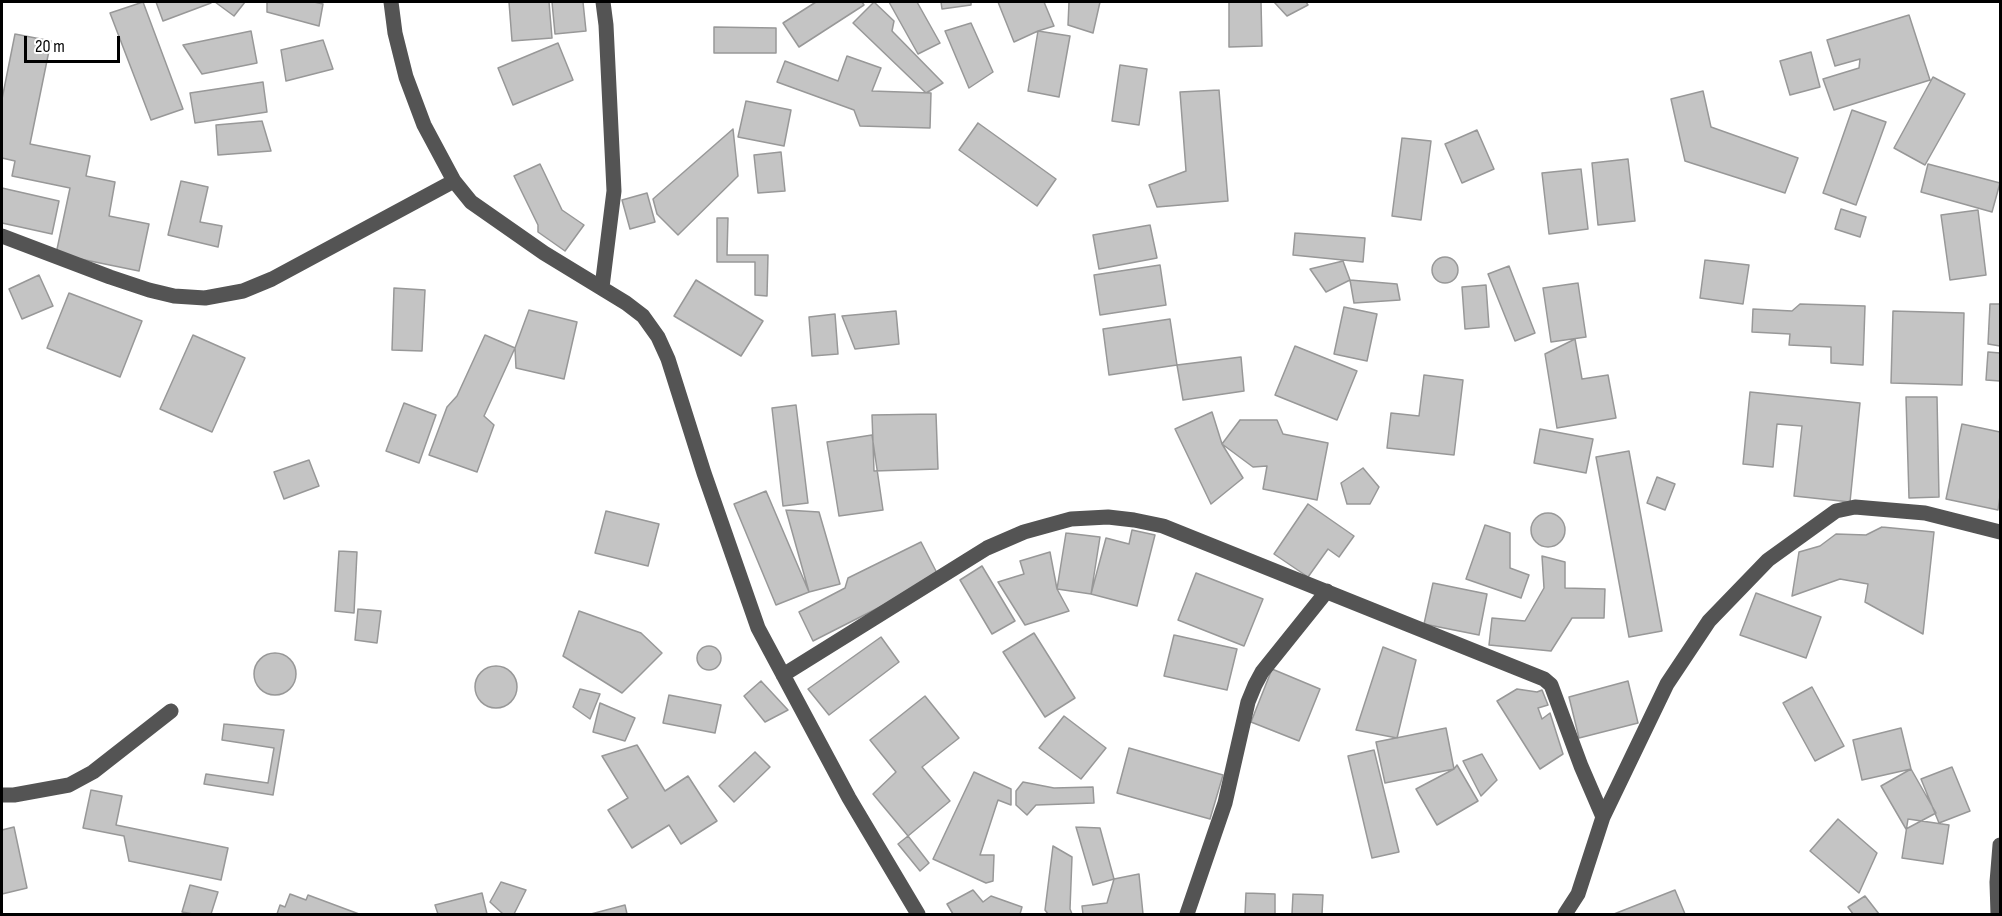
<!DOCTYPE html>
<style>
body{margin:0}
#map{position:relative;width:2002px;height:916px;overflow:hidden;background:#fff;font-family:"Sofia Sans Condensed",sans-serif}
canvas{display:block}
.frame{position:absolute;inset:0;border:3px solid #000;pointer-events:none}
.scale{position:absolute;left:24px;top:36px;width:96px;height:27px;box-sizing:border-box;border:3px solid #000;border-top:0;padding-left:8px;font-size:18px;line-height:21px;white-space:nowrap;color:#000;-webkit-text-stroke:4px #fff;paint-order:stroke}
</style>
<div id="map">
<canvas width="2002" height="916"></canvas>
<div class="frame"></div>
<div class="scale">20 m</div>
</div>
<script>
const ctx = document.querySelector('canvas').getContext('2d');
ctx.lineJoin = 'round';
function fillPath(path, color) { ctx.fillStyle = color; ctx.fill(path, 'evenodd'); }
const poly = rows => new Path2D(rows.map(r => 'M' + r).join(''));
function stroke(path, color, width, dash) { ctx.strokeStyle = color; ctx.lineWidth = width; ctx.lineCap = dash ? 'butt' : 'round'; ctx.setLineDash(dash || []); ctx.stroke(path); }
const building = poly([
 [143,2,183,109,151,120,110,13,143,2],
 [156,2,210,2,211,3,163,21,156,2],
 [215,2,245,2,234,16,215,2],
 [267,2,314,2,323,4,319,26,267,12,267,2],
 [509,2,549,2,552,38,512,41,509,2],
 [552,2,583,2,586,31,555,34,552,2],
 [816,2,862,2,864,5,799,47,783,23,816,2],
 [874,2,894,21,892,31,943,83,926,93,853,23,874,2],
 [889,2,917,2,940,43,918,54,889,2],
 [941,2,971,2,971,5,942,9,941,2],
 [998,2,1044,2,1054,26,1038,31,1014,42,998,2],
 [1069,2,1100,2,1093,33,1068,25,1069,2],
 [1229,2,1261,2,1262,46,1229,47,1229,2],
 [1274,2,1306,2,1308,5,1287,16,1274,2],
 [1909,15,1930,80,1834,110,1823,79,1859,68,1860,59,1835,66,1827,40,1909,15],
 [971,23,993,72,969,88,945,31,971,23],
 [714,27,776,28,776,53,714,53,714,27],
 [251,31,257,63,202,74,183,45,251,31],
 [1038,31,1070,36,1059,97,1028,91,1038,31],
 [15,34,51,41,30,144,90,156,86,176,115,182,109,216,149,224,139,271,56,254,70,188,12,176,15,161,2,158,2,99,15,34],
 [323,40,333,69,286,81,281,50,323,40],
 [558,43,573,80,513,105,498,68,558,43],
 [1811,52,1820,87,1790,95,1780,61,1811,52],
 [847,56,881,68,872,91,931,93,930,128,860,126,854,110,777,82,785,61,838,81,847,56],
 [1120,65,1147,69,1139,125,1112,121,1120,65],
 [1933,77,1965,94,1925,165,1894,148,1933,77],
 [263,82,267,112,195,123,190,93,263,82],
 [1219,90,1228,201,1157,207,1149,185,1186,171,1180,92,1219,90],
 [1703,91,1711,127,1798,158,1785,193,1685,161,1671,99,1703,91],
 [746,101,791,110,784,146,738,137,746,101],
 [1852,110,1886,122,1856,205,1823,193,1852,110],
 [262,121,271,151,218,155,216,125,262,121],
 [978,123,1056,179,1037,206,959,150,978,123],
 [733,129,738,176,678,235,657,214,653,199,733,129],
 [1477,130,1494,169,1462,183,1445,144,1477,130],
 [1402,138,1431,141,1421,220,1392,216,1402,138],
 [781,152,785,191,758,193,754,155,781,152],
 [1628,159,1635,221,1598,225,1592,163,1628,159],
 [540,164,562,210,584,225,565,251,538,232,538,225,514,176,540,164],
 [1928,164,2000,183,1992,212,1921,192,1928,164],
 [1581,169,1588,229,1549,234,1542,173,1581,169],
 [181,181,208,187,200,222,222,226,218,247,168,235,181,181],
 [2,188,59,201,52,234,2,223,2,188],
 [647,193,655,222,630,229,622,200,647,193],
 [1841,209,1866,217,1860,237,1835,229,1841,209],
 [1978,210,1986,275,1950,280,1941,215,1978,210],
 [717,218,728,218,727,255,768,255,767,296,755,295,755,262,717,262,717,218],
 [1150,225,1157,258,1099,269,1093,235,1150,225],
 [1295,233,1365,238,1363,262,1293,255,1295,233],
 '1432 270a13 13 0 1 1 26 0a13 13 0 1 1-26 0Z',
 [1705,260,1749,265,1743,304,1700,298,1705,260],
 [1343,261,1350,280,1326,292,1310,269,1343,261],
 [1160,265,1166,305,1100,315,1094,275,1160,265],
 [1509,266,1535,333,1515,341,1488,274,1509,266],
 [39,275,53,306,22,319,9,289,39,275],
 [696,280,763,321,741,356,674,316,696,280],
 [1350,280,1397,284,1400,300,1354,303,1350,280],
 [1578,283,1586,337,1551,342,1543,288,1578,283],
 [1486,285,1489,327,1465,329,1462,287,1486,285],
 [394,288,425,290,422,351,392,350,394,288],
 [69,293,142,321,120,377,47,348,69,293],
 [1800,304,1865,306,1863,365,1831,363,1831,347,1789,345,1790,334,1752,332,1753,309,1792,311,1800,304],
 [1990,304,2000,304,2000,346,1988,344,1990,304],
 [1344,307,1377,314,1367,361,1334,354,1344,307],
 [529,310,577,322,564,379,516,368,515,348,529,310],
 [896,311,899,344,855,349,842,316,896,311],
 [1893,311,1964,313,1962,385,1891,383,1893,311],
 [835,314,838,354,812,356,809,317,835,314],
 [1170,319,1177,365,1109,375,1103,329,1170,319],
 [193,335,245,358,212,432,160,409,193,335],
 [485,335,515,348,484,416,494,425,477,472,429,455,447,407,457,396,485,335],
 [1575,339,1582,379,1608,375,1616,418,1557,428,1545,354,1575,339],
 [1295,346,1357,371,1337,420,1275,395,1295,346],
 [1988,352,2000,353,2000,381,1986,380,1988,352],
 [1241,357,1244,391,1183,400,1177,365,1241,357],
 [1424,375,1463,380,1454,455,1387,448,1391,413,1419,416,1424,375],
 [1750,392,1860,403,1850,502,1794,496,1802,426,1777,424,1773,467,1743,464,1750,392],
 [1906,397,1937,397,1939,497,1909,498,1906,397],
 [404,403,436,415,419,463,386,451,404,403],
 [796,405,808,503,783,506,772,408,796,405],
 [1212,412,1222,444,1243,478,1211,504,1175,429,1212,412],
 [936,414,938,469,874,471,872,415,936,414],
 [1240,420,1277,420,1283,434,1328,443,1317,500,1263,489,1267,466,1253,467,1222,444,1240,420],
 [1962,424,2000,432,2000,496,1998,510,1946,499,1962,424],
 [1540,429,1593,439,1586,473,1534,463,1540,429],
 [872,435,883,510,839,516,827,442,872,435],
 [1629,451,1662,631,1629,637,1596,457,1629,451],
 [309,460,319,486,284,499,274,472,309,460],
 [1363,468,1379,487,1370,504,1347,504,1341,483,1363,468],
 [1657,477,1675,484,1665,510,1647,503,1657,477],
 [766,491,809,592,776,605,734,504,766,491],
 [1308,504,1354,536,1339,557,1328,549,1308,577,1274,554,1308,504],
 [786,510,819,512,840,584,809,592,786,510],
 [606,511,659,524,648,566,595,553,606,511],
 '1531 530a17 17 0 1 1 34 0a17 17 0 1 1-34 0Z',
 [1485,525,1510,533,1510,568,1529,575,1521,598,1466,579,1485,525],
 [1882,527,1934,532,1923,634,1865,602,1868,584,1840,579,1792,596,1799,552,1820,546,1836,534,1866,535,1882,527],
 [1132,530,1155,535,1137,606,1091,594,1106,538,1129,544,1132,530],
 [1066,533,1100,537,1091,594,1057,589,1066,533],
 [921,542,939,577,813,641,799,612,845,588,848,578,921,542],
 [339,551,357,552,354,613,335,611,339,551],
 [1050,552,1057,589,1069,611,1025,625,998,582,1024,574,1020,561,1050,552],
 [1542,556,1565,562,1565,588,1605,589,1604,618,1572,618,1551,651,1489,645,1492,618,1525,621,1544,588,1542,556],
 [982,566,1015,621,992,634,960,580,982,566],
 [1196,573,1263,599,1244,646,1178,620,1196,573],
 [1433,583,1487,594,1479,635,1424,624,1433,583],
 [1756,593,1821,617,1806,658,1740,635,1756,593],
 [358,609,381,611,377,643,355,640,358,609],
 [579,611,641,633,662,653,622,693,563,656,579,611],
 [1034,633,1075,698,1045,717,1003,652,1034,633],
 [1174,635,1237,649,1227,690,1164,676,1174,635],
 [881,637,899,662,829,715,808,689,881,637],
 '697 658a12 12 0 1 1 24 0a12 12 0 1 1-24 0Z',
 [1383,647,1416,660,1397,738,1356,730,1383,647],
 '254 674a21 21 0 1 1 42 0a21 21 0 1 1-42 0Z',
 '475 687a21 21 0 1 1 42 0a21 21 0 1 1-42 0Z',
 [1272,669,1320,689,1299,741,1251,722,1272,669],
 [761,681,788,710,765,722,744,696,761,681],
 [1628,681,1638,723,1579,738,1569,697,1628,681],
 [1812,687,1844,746,1815,761,1783,703,1812,687],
 [580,689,600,694,590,719,573,707,580,689],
 [1517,689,1537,692,1542,690,1548,705,1538,708,1542,719,1550,713,1563,754,1540,769,1497,701,1517,689],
 [669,695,721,705,715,733,663,723,669,695],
 [925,696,959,738,922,767,950,801,908,836,929,863,920,871,898,844,908,836,873,794,896,772,870,740,925,696],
 [600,703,635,718,625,741,593,732,600,703],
 [1064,716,1106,748,1081,779,1039,748,1064,716],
 [224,724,284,730,273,795,204,784,206,774,268,783,274,748,222,740,224,724],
 [1446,728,1454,769,1385,783,1376,742,1446,728],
 [1901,728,1911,769,1862,780,1853,740,1901,728],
 [637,745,665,791,688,776,717,821,681,844,669,825,632,848,608,810,628,798,602,756,637,745],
 [1129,748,1223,775,1210,819,1117,793,1129,748],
 [1374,750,1399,852,1372,858,1348,756,1374,750],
 [755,752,770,767,734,802,719,786,755,752],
 [1482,754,1497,780,1481,796,1463,761,1482,754],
 [1457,765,1478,801,1437,825,1416,789,1454,769,1457,765],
 [1952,767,1970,811,1939,823,1921,779,1952,767],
 [1911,769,1936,813,1906,829,1881,786,1911,769],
 [974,772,1011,789,1011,805,998,800,980,855,994,855,993,881,986,883,933,859,974,772],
 [1023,782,1054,788,1093,787,1094,803,1036,805,1027,815,1016,805,1016,791,1023,782],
 [91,790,122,796,116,825,228,848,221,880,129,861,124,836,83,828,91,790],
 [1838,819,1877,853,1859,893,1810,851,1838,819],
 [1908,819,1949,825,1943,864,1902,858,1908,819],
 [14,827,27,888,2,894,2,830,14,827],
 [1076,827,1100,828,1114,879,1093,885,1076,827],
 [1053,846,1072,857,1070,909,1072,914,1048,914,1045,910,1053,846],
 [1139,874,1143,914,1083,914,1082,906,1107,903,1114,879,1139,874],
 [501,882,526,890,514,914,503,914,490,902,501,882],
 [190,885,218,892,211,914,193,914,182,912,190,885],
 [973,890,983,902,991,896,1022,907,1020,914,953,914,947,904,973,890],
 [1675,890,1685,914,1614,914,1675,890],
 [482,893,487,914,438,914,435,905,482,893],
 [1246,893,1275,894,1275,914,1245,914,1246,893],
 [290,894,306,900,308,895,359,914,277,914,280,905,285,907,290,894],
 [1293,894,1323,895,1322,914,1292,914,1293,894],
 [1865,896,1879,914,1853,914,1848,907,1865,896],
 [625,905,627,914,591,914,625,905]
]);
fillPath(building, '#c4c4c4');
stroke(building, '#989898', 1.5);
stroke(poly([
 [391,2,395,33,406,77,424,125,454,181,471,202,544,253,626,303,643,316,658,337,668,359,704,473,758,628,849,798,918,914],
 [2,236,110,277,149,290,174,296,205,298,243,291,272,279,454,181],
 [602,287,614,191,606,25,603,2],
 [783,675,987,548,1024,532,1071,519,1108,517,1134,520,1163,526,1544,679,1551,685,1581,766,1603,817],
 [2,795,14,795,69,785,93,772,171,711],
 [1187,914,1225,803,1248,702,1255,685,1262,672,1327,591],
 [1565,914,1578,894,1603,817,1667,684,1709,621,1768,560,1836,511,1855,507,1925,513,2000,532],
 [1998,914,1997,882,2000,845]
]), '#545454', 15);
</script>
